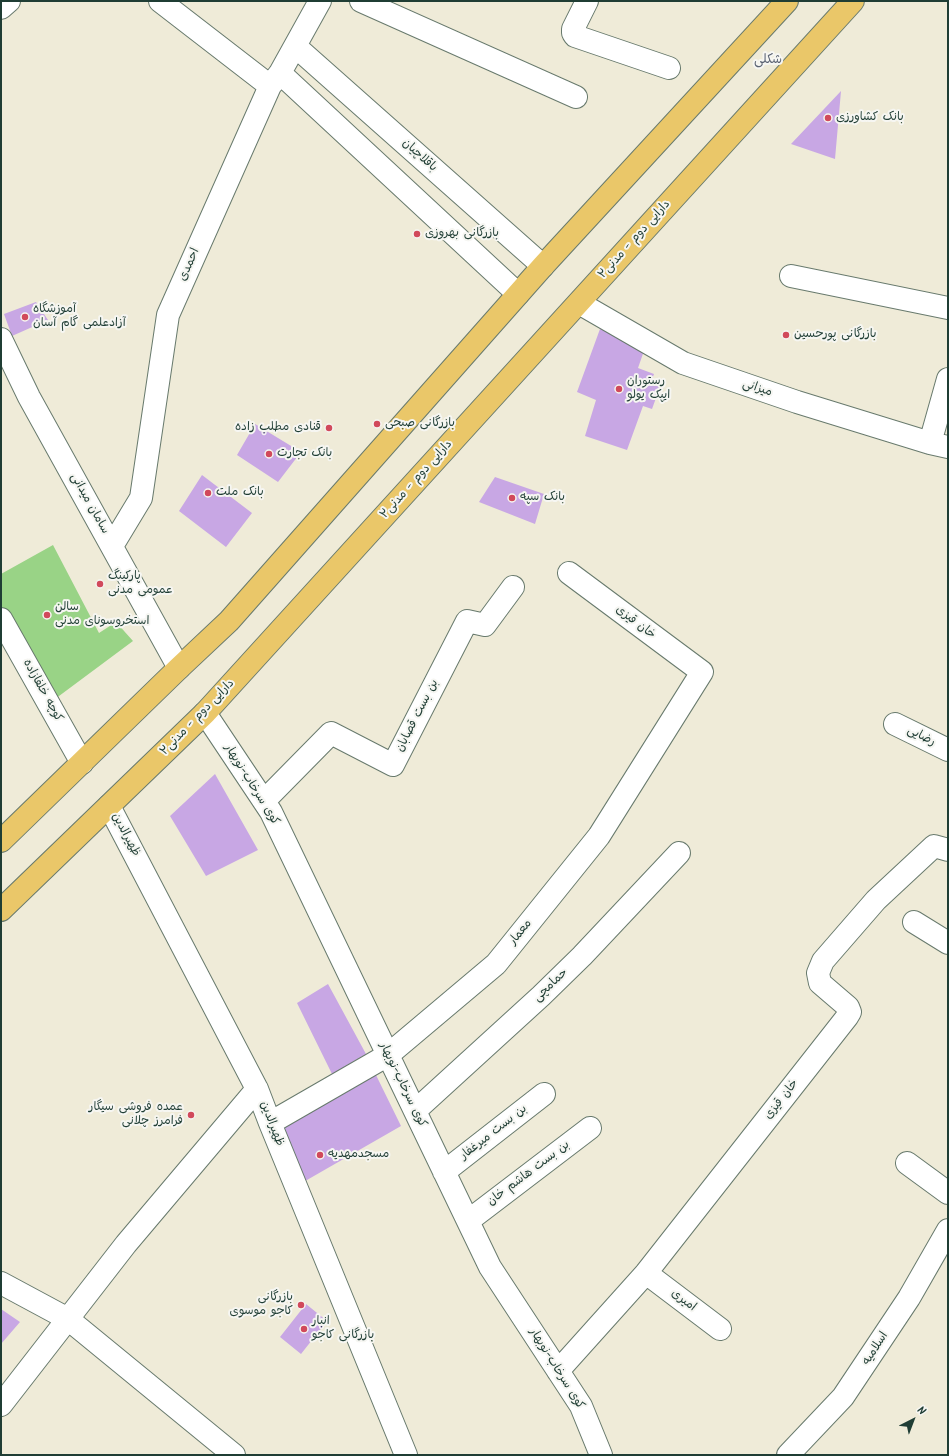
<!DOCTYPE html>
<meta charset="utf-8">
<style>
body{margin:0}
#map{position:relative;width:949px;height:1456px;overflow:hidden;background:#efebd8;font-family:Kalam,sans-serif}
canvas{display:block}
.frame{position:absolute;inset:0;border:2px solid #1f3d34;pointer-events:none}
.north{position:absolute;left:893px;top:1400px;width:40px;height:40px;-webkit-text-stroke:3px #f6f6f2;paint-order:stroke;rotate:42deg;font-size:11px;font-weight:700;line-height:16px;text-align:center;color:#1f3d34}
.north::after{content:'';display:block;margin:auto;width:14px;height:18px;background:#1f3d34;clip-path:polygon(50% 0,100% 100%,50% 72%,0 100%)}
</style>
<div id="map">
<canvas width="949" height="1456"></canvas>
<div class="frame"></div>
<div class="north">N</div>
</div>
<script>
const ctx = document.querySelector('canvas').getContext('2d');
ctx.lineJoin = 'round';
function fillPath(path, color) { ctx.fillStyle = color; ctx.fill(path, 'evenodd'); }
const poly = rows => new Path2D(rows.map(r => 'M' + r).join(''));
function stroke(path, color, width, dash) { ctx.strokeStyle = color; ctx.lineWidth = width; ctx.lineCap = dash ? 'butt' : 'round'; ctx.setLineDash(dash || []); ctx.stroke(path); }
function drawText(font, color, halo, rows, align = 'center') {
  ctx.font = font + ' Kalam,"Playpen Sans Arabic",sans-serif'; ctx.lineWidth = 4; ctx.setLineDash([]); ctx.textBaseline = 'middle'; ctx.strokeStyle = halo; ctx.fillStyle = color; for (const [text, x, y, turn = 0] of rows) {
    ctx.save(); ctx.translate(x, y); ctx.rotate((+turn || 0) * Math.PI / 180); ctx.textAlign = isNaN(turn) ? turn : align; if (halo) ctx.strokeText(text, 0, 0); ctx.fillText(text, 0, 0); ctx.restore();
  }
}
fillPath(poly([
 [53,545,99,633,116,622,133,641,55,699,1,608,1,574]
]), '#99d386');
fillPath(poly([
 [841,91,835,159,791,144],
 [36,302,48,320,12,336,4,314],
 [600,329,646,345,638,368,654,374,650,384,660,387,652,409,643,406,627,450,585,436,596,400,577,392],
 [255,424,301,452,278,482,237,455],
 [202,475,252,513,226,547,179,511],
 [495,477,544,494,535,524,479,502],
 [215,774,258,850,206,876,170,816],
 [328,984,366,1054,332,1074,297,1003],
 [375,1073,401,1126,300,1184,279,1125],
 [306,1304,327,1321,301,1354,280,1337],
 [1,1309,20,1322,1,1344]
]), '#c8a7e4');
const minor = poly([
 [160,1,270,86],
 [361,1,576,97],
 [587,1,573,29,573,33,575,36,669,68],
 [1,8,9,1],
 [295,46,543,266],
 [280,73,518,294],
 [791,276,948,308],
 [579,303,683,363,797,402,930,443,948,447],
 [1,339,29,397,179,668],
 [930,443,948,379],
 [112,546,141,498,168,315,270,86,280,73,320,1],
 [1,619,82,763],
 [205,713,271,812,490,1267,581,1406,601,1455],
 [895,724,948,750],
 [264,801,331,733,393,765,467,621,485,625,513,587],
 [109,806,257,1089,270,1123,406,1455],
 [914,922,948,943],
 [415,1111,541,996,582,956,679,853],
 [270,1123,388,1055,496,964,599,836,702,672,569,573],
 [907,1163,948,1193],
 [444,1172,544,1094],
 [468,1221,590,1128],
 [646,1273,720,1329],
 [1,1283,68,1319,234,1455],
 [558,1371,646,1273,847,1017,850,1012,848,1007,820,983,818,973,823,961,876,900,934,846,948,850],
 [1,1405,126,1244,257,1089],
 [788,1455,843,1397,909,1298,948,1230]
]);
const major = poly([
 [1,841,179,668,229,621,543,266,787,1],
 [1,910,205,713,853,1]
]);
stroke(minor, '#687a6d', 24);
stroke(major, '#687a6d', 24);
stroke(minor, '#fff', 22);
stroke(major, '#eac769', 22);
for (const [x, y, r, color] of [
 [828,118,4,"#d1495b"],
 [417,234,4,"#d1495b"],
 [25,317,4,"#d1495b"],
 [786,335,4,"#d1495b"],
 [619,389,4,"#d1495b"],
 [377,424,4,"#d1495b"],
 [329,428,4,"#d1495b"],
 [269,454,4,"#d1495b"],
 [208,493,4,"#d1495b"],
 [512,498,4,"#d1495b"],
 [100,584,4,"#d1495b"],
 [47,615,4,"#d1495b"],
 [191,1115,4,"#d1495b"],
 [320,1155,4,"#d1495b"],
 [301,1305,4,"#d1495b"],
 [304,1329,4,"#d1495b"]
]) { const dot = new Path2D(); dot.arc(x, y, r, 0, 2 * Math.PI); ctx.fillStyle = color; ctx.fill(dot); stroke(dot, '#f6f6f2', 1.5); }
drawText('12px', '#1f3d34', '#f6f6f2', [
 ["بانک کشاورزی",836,118],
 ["بازرگانی بهروزی",425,234],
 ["آموزشگاه",33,310],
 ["آزادعلمی گام آسان",33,324],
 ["بازرگانی پورحسین",794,335],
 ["رستوران",627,382],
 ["ایپک یولو",627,396],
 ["بازرگانی صبحی",385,424],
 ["قنادی مطلب زاده",321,428,"right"],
 ["بانک تجارت",277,454],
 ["بانک ملت",216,493],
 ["بانک سپه",520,498],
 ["پارکینگ",108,577],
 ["عمومی مدنی",108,591],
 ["سالن",55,608],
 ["استخروسونای مدنی",55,622],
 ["عمده فروشی سیگار",183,1108,"right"],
 ["فرامرز چلانی",183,1122,"right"],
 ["مسجدمهدیه",328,1155],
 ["بازرگانی",293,1298,"right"],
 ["کاجو موسوی",293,1312,"right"],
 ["انبار",312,1322],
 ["بازرگانی کاجو",312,1336]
], 'left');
drawText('12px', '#1f3d34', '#f6f6f2', [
 ["باقلاچیان",419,156,42],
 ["دارایی دوم - مدنی۲",635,240,-48],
 ["احمدی",190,265,-66],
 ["میزانی",757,389,18],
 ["دارایی دوم - مدنی۲",417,480,-48],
 ["سامان میدانی",89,504,61],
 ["خان قیزی",635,623,37],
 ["کوچه خلفازاده",42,691,61],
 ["بن بست قصابان",418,716,-63],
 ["دارایی دوم - مدنی۲",198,718,-46],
 ["رضایی",921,737,27],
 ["کوی سرخاب-نوبهار",251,785,58],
 ["ظهیرالدین",125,835,62],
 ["معمار",521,933,-51],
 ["حمامچی",551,986,-44],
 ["کوی سرخاب-نوبهار",402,1085,64],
 ["خان قیزی",782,1100,-52],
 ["ظهیرالدین",271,1124,69],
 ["بن بست میرغفار",494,1133,-38],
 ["بن بست هاشم خان",529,1174,-37],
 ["امیری",683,1301,37],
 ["اسلامیه",876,1349,-57],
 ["کوی سرخاب-نوبهار",556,1369,58]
]);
drawText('13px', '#5a6272', '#f6f6f2', [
 ["شکلی",768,61]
]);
</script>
